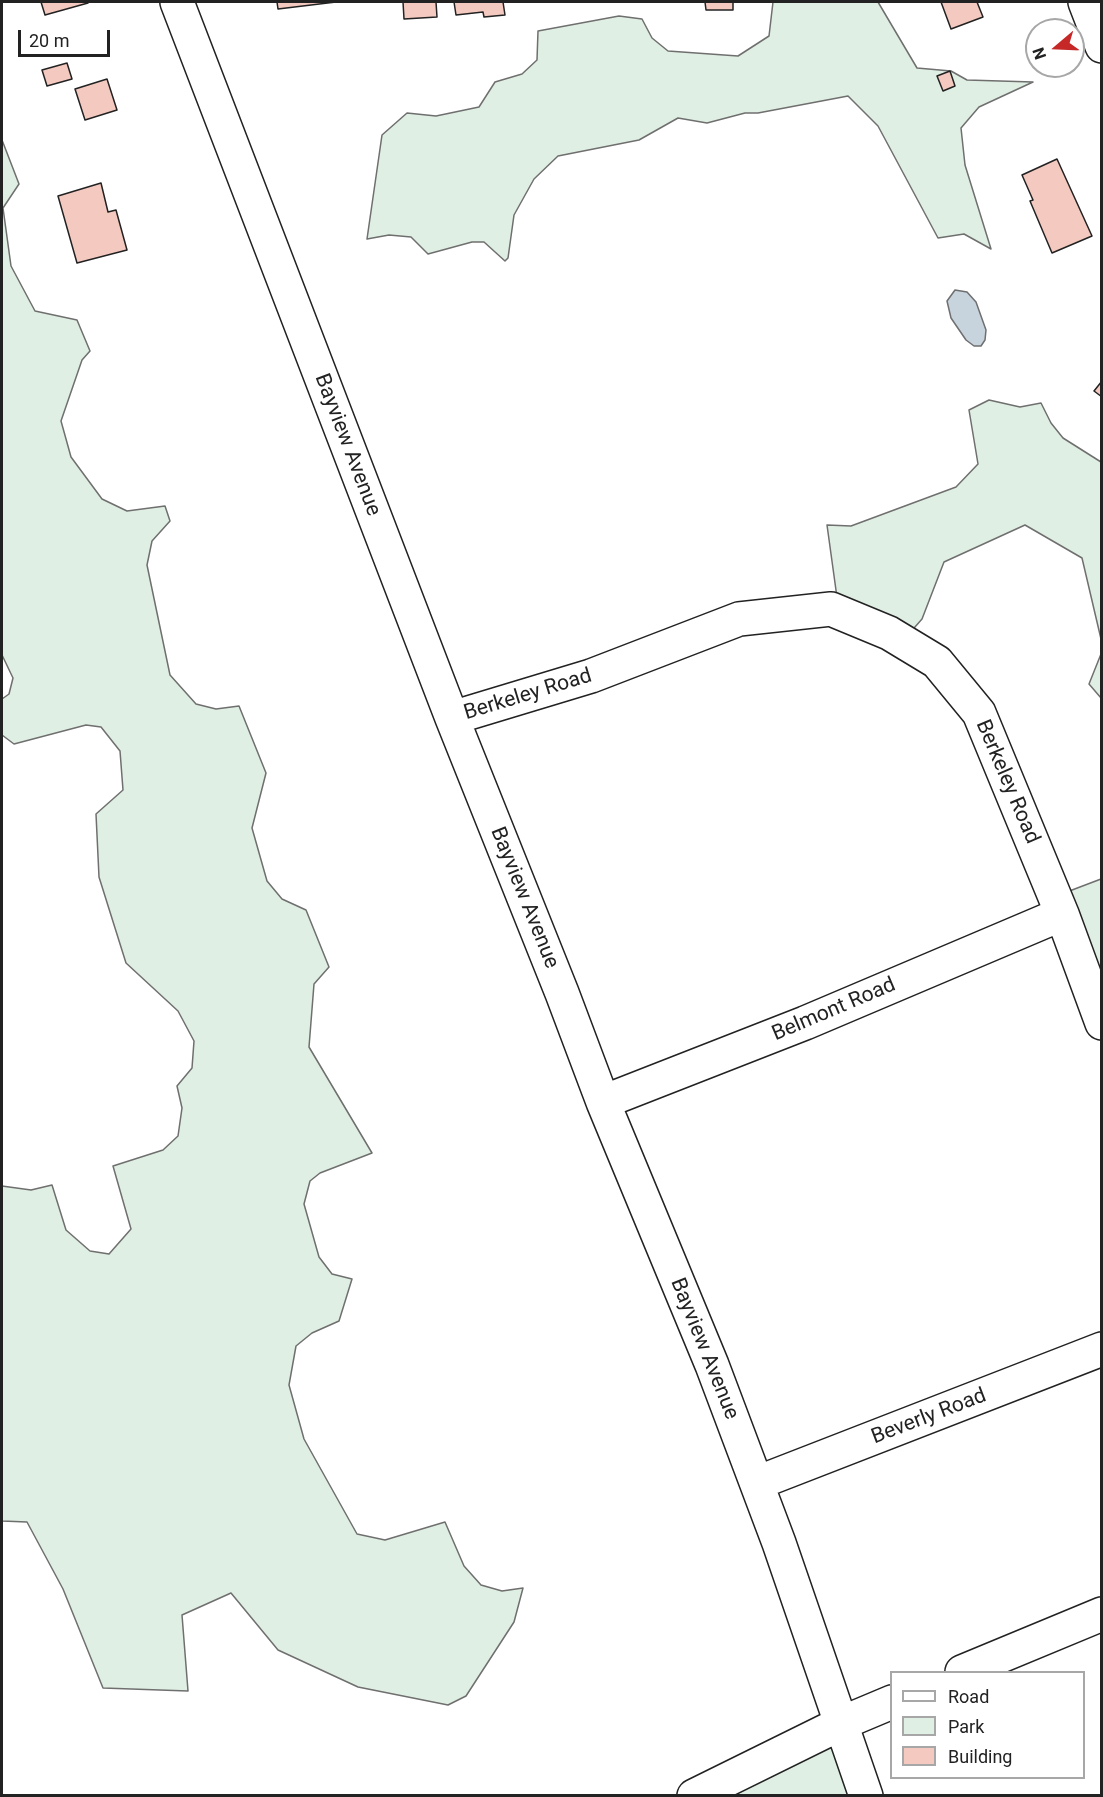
<!DOCTYPE html>
<style>
body{margin:0}
#map{position:relative;width:1103px;height:1797px;overflow:hidden;background:#fff;font-family:Roboto,sans-serif}
canvas{display:block}
.frame{position:absolute;inset:0;border:3px solid #222;pointer-events:none}
.legend{position:absolute;left:890px;top:1671px;width:195px;height:108px;box-sizing:border-box;background:#fff;border:2px solid #a7a7a7;margin:0;padding:8px 10px;list-style:none;font-size:18px;color:#222}
.legend li{display:flex;align-items:center;gap:12px;height:30px}
.legend b{width:30px;border:2px solid #a7a7a7}
.north{position:absolute;left:1025px;top:18px;width:60px;height:60px;box-sizing:border-box;background:#fff;border:2px solid #a7a7a7;border-radius:50%;rotate:251deg;font-size:16px;font-weight:700;line-height:24px;text-align:center;color:#222}
.north::after{content:'';display:block;margin:auto;width:21px;height:27px;background:#c62828;clip-path:polygon(50% 0,100% 100%,50% 72%,0 100%)}
.scale{position:absolute;left:18px;top:30px;width:92px;height:27px;box-sizing:border-box;border:3px solid #222;border-top:0;padding-left:8px;font-size:18px;line-height:21px;white-space:nowrap;color:#222;-webkit-text-stroke:4px #fff;paint-order:stroke}
</style>
<div id="map">
<canvas width="1103" height="1797"></canvas>
<div class="frame"></div>
<ul class="legend">
<li><b style="height:8px;background:#fff"></b>Road</li>
<li><b style="height:16px;background:#e0efe3"></b>Park</li>
<li><b style="height:16px;background:#f3c9c0"></b>Building</li>
</ul>
<div class="north">N</div>
<div class="scale">20 m</div>
</div>
<script>
const ctx = document.querySelector('canvas').getContext('2d');
ctx.lineJoin = 'round';
function fillPath(path, color) { ctx.fillStyle = color; ctx.fill(path, 'evenodd'); }
const poly = rows => new Path2D(rows.map(r => 'M' + r).join(''));
function stroke(path, color, width, dash) { ctx.strokeStyle = color; ctx.lineWidth = width; ctx.lineCap = dash ? 'butt' : 'round'; ctx.setLineDash(dash || []); ctx.stroke(path); }
function drawText(font, color, halo, rows, align = 'center') {
  ctx.font = font + ' Roboto,sans-serif'; ctx.lineWidth = 4.5; ctx.setLineDash([]); ctx.textBaseline = 'middle'; ctx.strokeStyle = halo; ctx.fillStyle = color; for (const [text, x, y, turn = 0] of rows) {
    ctx.save(); ctx.translate(x, y); ctx.rotate((+turn || 0) * Math.PI / 180); ctx.textAlign = isNaN(turn) ? turn : align; if (halo) ctx.strokeText(text, 0, 0); ctx.fillText(text, 0, 0); ctx.restore();
  }
}
const green = poly([
 [773,2,878,2,917,68,951,71,967,80,1033,82,979,107,961,128,965,165,991,249,964,234,938,238,878,126,848,96,758,113,745,113,707,123,678,118,639,140,558,156,534,179,514,215,508,258,505,261,484,242,472,242,428,254,411,237,389,235,367,239,382,135,407,113,436,116,479,107,495,82,522,74,537,60,538,31,619,16,642,19,652,38,668,51,738,56,769,36,773,2],
 [2,140,19,184,3,208,11,266,35,311,77,320,90,351,82,360,61,421,71,457,102,499,127,511,165,506,170,521,152,541,147,565,170,675,196,704,216,709,239,706,266,773,252,828,267,881,282,899,306,910,329,967,314,984,309,1047,372,1153,320,1173,310,1181,304,1204,319,1257,332,1274,352,1279,339,1321,312,1333,296,1346,289,1385,304,1439,357,1534,385,1540,445,1522,464,1566,481,1585,502,1591,523,1588,514,1622,466,1696,448,1705,358,1687,278,1650,231,1593,182,1615,188,1691,103,1688,63,1589,27,1522,2,1521,2,1186,31,1190,52,1185,66,1230,90,1251,109,1254,131,1229,113,1166,163,1150,178,1136,182,1108,177,1086,192,1068,194,1041,178,1011,126,963,99,877,96,814,123,790,120,751,101,727,86,725,14,744,2,735,2,699,9,694,13,678,2,655,2,140],
 [989,400,1020,407,1041,403,1051,423,1063,438,1101,462,1101,639,1082,558,1025,525,944,562,922,619,900,644,839,612,827,525,851,526,956,487,978,464,969,410,989,400],
 [1101,654,1101,698,1089,684,1101,654],
 [1101,879,1101,1026,1051,898,1101,879],
 [841,1726,864,1796,696,1796,841,1726]
]);
fillPath(green, '#e0efe3');
stroke(green, '#6f6f6f', 1.5);
const water = poly([
 [955,290,967,292,976,302,986,330,985,340,981,346,974,346,966,340,951,318,947,301,955,290]
]);
fillPath(water, '#c7d3dd');
stroke(water, '#6f6f6f', 1.5);
const building = poly([
 [41,2,88,2,88,3,45,15,41,2],
 [277,2,336,2,278,9,277,2],
 [403,2,436,2,437,17,404,19,403,2],
 [454,2,503,2,505,15,484,17,483,12,456,15,454,2],
 [705,2,733,2,733,10,706,10,705,2],
 [941,2,977,2,983,17,951,29,941,2],
 [67,63,72,79,47,86,42,70,67,63],
 [950,71,955,86,943,91,937,76,950,71],
 [107,79,117,110,85,120,75,89,107,79],
 [1057,159,1092,236,1052,253,1030,201,1033,200,1022,175,1057,159],
 [101,183,108,212,116,210,127,250,77,263,58,196,101,183],
 [1102,381,1102,397,1094,391,1102,381]
]);
fillPath(building, '#f3c9c0');
stroke(building, '#222', 1.5);
const minor = poly([
 [177,2,452,718,562,993,603,1102,712,1365,779,1543,866,1796],
 [1085,2,1102,46],
 [452,718,591,676,739,619,831,609,889,633,937,662,979,713,1062,914,1102,1023],
 [603,1102,805,1023,1062,914],
 [757,1483,1102,1349],
 [962,1672,1102,1614],
 [694,1796,842,1723,892,1702]
]);
stroke(minor, '#222', 36);
stroke(minor, '#fff', 33);
drawText('21px', '#222', '#fff', [
 ["Bayview Avenue",347,445,69],
 ["Berkeley Road",528,695,-17],
 ["Berkeley Road",1007,782,67],
 ["Bayview Avenue",524,898,68],
 ["Belmont Road",834,1010,-23],
 ["Bayview Avenue",704,1349,68],
 ["Beverly Road",929,1417,-21]
]);
</script>
